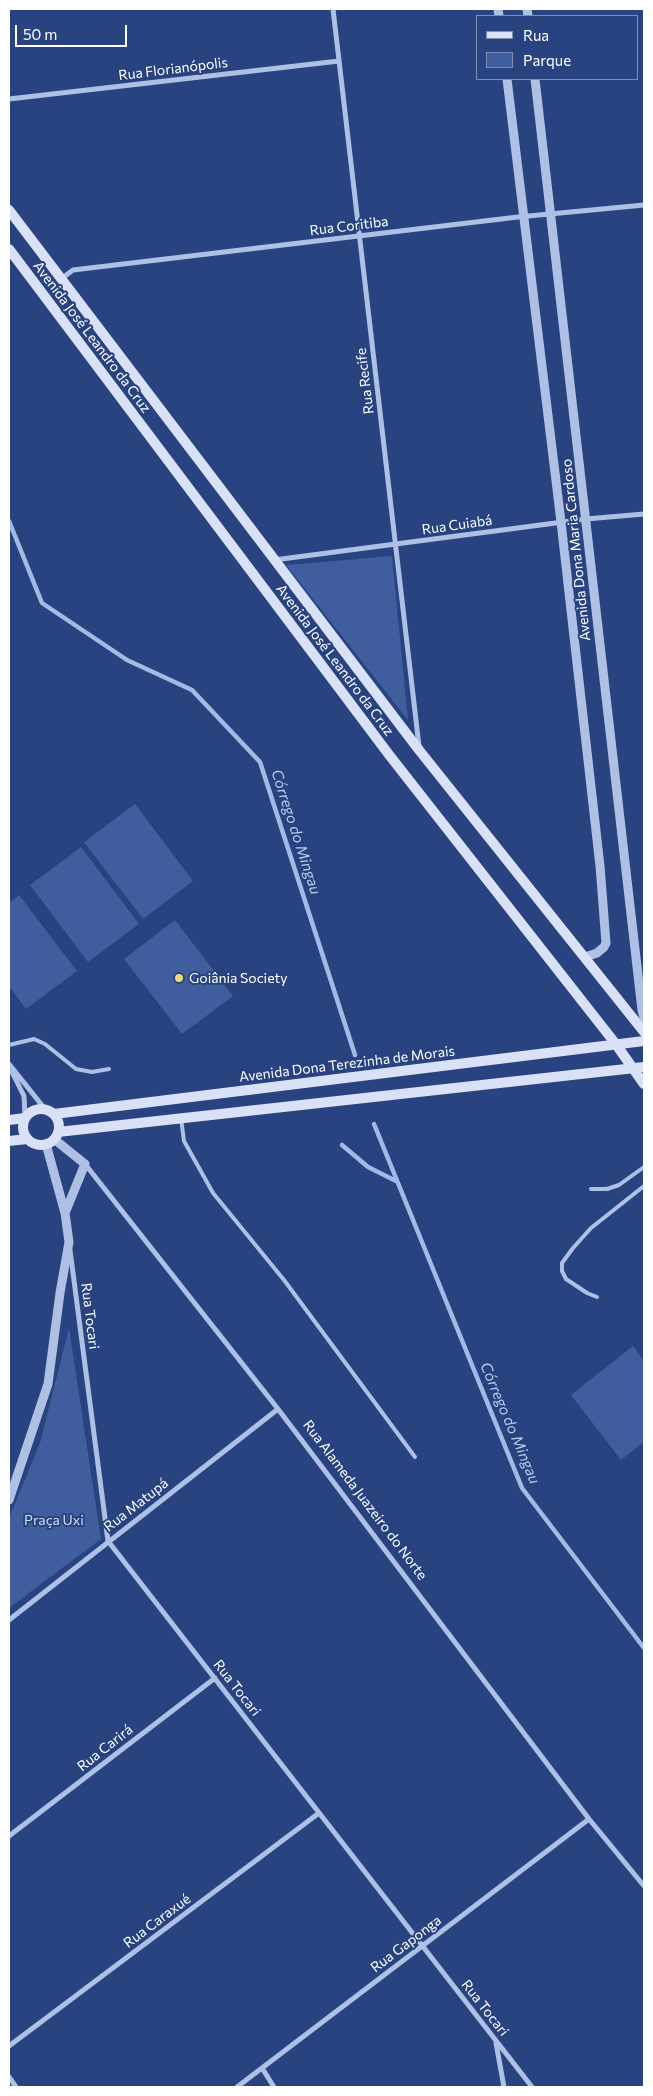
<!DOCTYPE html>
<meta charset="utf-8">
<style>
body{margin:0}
#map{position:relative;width:653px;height:2096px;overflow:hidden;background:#28437f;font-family:Commissioner,sans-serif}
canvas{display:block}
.frame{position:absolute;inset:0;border:10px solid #fff;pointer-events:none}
.legend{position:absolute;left:476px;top:15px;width:162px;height:65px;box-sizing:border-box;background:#28437f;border:1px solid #7e8eb2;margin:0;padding:6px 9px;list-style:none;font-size:15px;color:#fff}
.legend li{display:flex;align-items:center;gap:10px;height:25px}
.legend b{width:25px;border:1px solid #7e8eb2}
.scale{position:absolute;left:15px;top:25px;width:112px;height:22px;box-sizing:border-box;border:2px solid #fff;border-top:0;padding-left:6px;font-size:15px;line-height:18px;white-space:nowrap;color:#fff;-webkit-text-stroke:4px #28437f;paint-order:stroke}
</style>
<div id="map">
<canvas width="653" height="2096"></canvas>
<div class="frame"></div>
<ul class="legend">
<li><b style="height:6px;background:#d8e1f5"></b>Rua</li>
<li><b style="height:14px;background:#405d9e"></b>Parque</li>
</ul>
<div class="scale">50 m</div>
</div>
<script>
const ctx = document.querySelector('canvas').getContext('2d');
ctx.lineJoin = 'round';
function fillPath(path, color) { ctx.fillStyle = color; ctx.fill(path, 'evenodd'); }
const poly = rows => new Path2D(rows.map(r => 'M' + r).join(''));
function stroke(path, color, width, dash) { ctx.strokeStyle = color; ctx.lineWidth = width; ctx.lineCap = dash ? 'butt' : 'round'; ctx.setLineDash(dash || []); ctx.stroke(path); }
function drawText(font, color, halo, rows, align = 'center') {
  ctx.font = font + ' Commissioner,sans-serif'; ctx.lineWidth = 4; ctx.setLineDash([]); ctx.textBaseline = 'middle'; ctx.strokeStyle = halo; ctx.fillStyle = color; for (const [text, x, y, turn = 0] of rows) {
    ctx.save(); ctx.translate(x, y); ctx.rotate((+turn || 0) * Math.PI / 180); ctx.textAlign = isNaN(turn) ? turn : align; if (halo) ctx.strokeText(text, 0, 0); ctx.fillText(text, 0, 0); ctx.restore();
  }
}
fillPath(poly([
 [392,556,408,720,286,565],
 [135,804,193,881,143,919,84,842],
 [81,847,139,924,88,962,30,885],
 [19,895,77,971,26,1009,9,986,9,903],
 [175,920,233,996,182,1034,124,959],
 [69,1328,101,1539,9,1608,9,1518,40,1443],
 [633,1346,644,1361,644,1442,621,1460,571,1395]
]), '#405d9e');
stroke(poly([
 [9,521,42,603,127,660,192,690,260,762,355,1055],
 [374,1124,522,1488,644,1648],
 [342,1145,368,1167,396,1181]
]), '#a4bae5', 4.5);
stroke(poly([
 [9,1045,34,1039,45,1044,76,1069,92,1072,109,1069],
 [181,1118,184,1141,213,1193,284,1280,415,1457],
 [591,1189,607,1189,619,1185,644,1167],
 [597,1297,587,1293,566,1279,562,1271,562,1263,573,1248,591,1228,644,1186]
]), '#afc0e5', 4);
stroke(poly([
 [333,9,419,746],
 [9,99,339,61],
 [61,279,73,270,518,217,644,205],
 [274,560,586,519,644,514],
 [9,1064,45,1109],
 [12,1072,24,1096,25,1117],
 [85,1164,278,1409,589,1819,644,1886],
 [70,1250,108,1541,532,2087],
 [9,1620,278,1409],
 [9,1836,215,1678],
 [496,2043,504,2087],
 [9,2046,319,1813],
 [262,2068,274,2087],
 [9,2077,16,2087],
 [237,2087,589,1819]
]), '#afc0e5', 5);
stroke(poly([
 [498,9,499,16],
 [527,9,528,16],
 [507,79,561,522,600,866,606,943,604,947,597,953,585,957],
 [535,79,642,1010,644,1018],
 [54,1139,85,1164,65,1213],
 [9,1500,48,1384,60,1293,69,1242,65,1213,46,1144]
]), '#afc0e5', 9);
stroke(poly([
 [9,210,419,750,644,1032],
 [9,249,390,756,615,1043,644,1084],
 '23 1127a18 18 0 1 1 36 0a18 18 0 1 1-36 0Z',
 [54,1114,644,1041],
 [9,1120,25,1118],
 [58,1132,644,1067],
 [9,1141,27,1139]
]), '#d8e1f5', 10);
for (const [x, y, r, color] of [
 [179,978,5,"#ecda76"]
]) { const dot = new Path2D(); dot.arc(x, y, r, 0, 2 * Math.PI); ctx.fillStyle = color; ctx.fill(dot); stroke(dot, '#28437f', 2); }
drawText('14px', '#fff', '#28437f', [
 ["Rua Florianópolis",173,69,-7],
 ["Rua Coritiba",349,226,-7],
 ["Avenida José Leandro da Cruz",92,337,53],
 ["Rua Recife",365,381,-97],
 ["Rua Cuiabá",457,525,-8],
 ["Avenida Dona Maria Cardoso",576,550,-96],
 ["Avenida José Leandro da Cruz",335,660,53],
 ["Avenida Dona Terezinha de Morais",347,1064,-7],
 ["Rua Tocari",90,1316,83],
 ["Rua Alameda Juazeiro do Norte",365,1500,53],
 ["Rua Matupá",136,1505,-38],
 ["Rua Tocari",237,1688,52],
 ["Rua Carirá",105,1748,-38],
 ["Rua Caraxué",157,1921,-37],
 ["Rua Gaponga",406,1944,-37],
 ["Rua Tocari",485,2008,52]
]);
drawText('14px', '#fff', '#28437f', [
 ["Goiânia Society",189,978]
], 'left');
drawText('14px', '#d2ddf4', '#28437f', [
 ["Praça Uxi",54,1520]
]);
drawText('italic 15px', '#bbcbed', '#28437f', [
 ["Córrego do Mingau",296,832,72],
 ["Córrego do Mingau",510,1423,67]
]);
</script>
